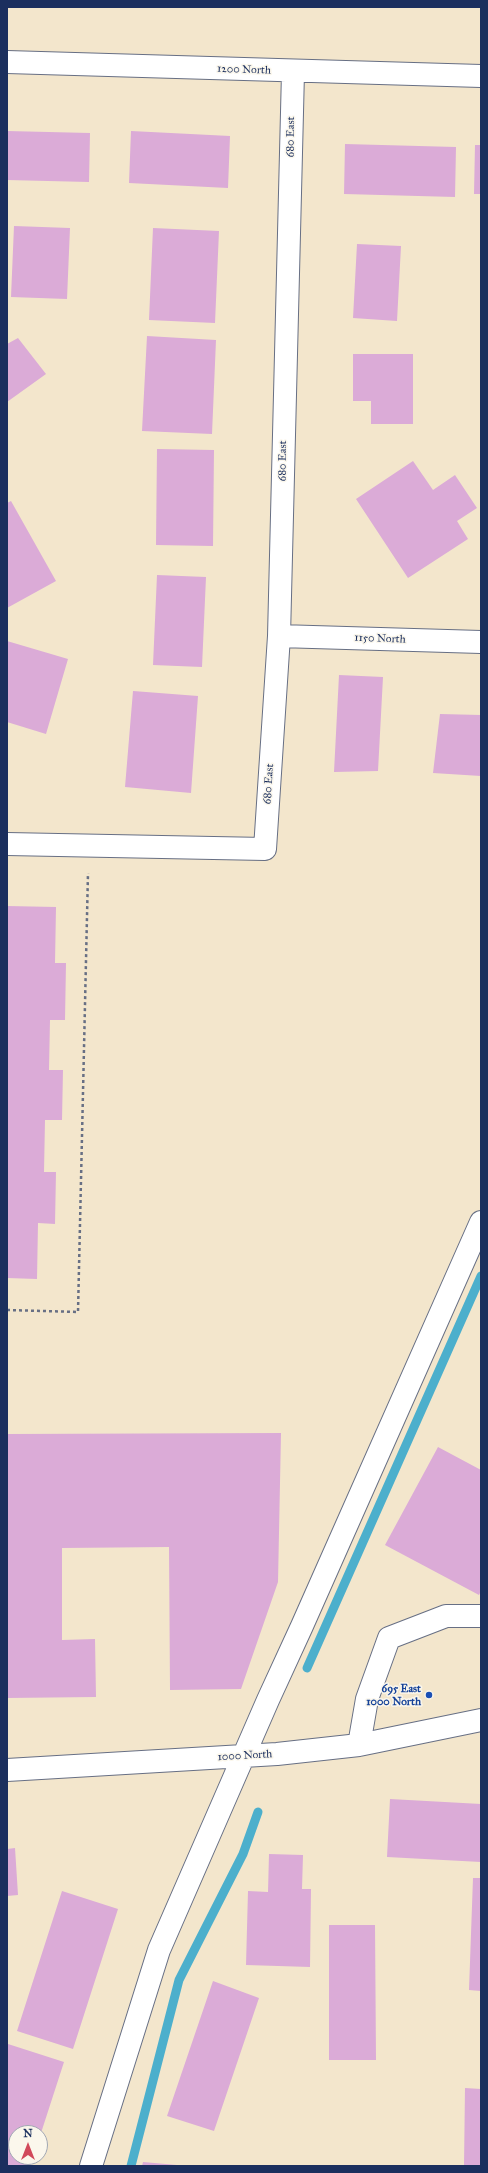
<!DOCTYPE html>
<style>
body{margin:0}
#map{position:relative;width:488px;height:2173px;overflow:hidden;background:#f3e6cc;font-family:"IM FELL Great Primer",serif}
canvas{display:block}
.frame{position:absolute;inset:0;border:8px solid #1b2f5e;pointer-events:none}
.north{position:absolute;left:8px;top:2125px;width:40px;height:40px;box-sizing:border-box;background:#fbf7ec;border:1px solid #a1a7b3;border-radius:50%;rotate:0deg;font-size:11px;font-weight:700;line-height:16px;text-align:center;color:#1b2f5e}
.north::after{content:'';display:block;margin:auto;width:14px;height:18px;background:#d1495b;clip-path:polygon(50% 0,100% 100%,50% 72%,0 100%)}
</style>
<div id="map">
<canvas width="488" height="2173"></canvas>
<div class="frame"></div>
<div class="north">N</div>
</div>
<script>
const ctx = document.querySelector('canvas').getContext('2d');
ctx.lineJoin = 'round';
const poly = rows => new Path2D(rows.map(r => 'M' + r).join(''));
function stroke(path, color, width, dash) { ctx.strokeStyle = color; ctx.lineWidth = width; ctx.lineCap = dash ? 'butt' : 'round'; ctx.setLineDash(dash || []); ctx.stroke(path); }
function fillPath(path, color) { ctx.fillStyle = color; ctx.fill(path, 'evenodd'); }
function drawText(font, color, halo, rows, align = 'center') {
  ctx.font = font + ' "IM FELL Great Primer",serif'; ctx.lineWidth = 3; ctx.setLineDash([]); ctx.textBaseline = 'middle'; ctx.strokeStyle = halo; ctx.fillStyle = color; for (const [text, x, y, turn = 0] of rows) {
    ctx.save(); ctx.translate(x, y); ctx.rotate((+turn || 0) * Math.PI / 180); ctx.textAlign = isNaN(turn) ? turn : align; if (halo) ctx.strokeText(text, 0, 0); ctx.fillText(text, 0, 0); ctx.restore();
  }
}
stroke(poly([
 [307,1668,481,1276],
 [131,2166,179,1980,243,1854,258,1812]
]), '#4cafcc', 9);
fillPath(poly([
 [7,131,90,133,89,182,7,180],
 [131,131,230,136,228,188,129,183],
 [345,144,456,147,455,197,344,194],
 [475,145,481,145,481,194,474,194],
 [14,226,70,228,67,299,11,297],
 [153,228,219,231,215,323,149,320],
 [357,244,401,246,397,321,353,318],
 [147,336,216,340,212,434,142,431],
 [18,338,46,374,7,402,7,344],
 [353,354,413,354,413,424,371,424,371,401,353,401],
 [157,449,214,450,213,546,156,545],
 [413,461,433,490,455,475,477,508,457,521,468,539,408,578,356,499],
 [11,501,56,581,7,608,7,503],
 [157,575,206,577,202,667,153,665],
 [7,641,68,659,46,734,7,722],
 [339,675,383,677,378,771,334,772],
 [133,691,198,696,191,793,125,787],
 [440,714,481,715,481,776,433,773],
 [7,906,56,907,55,963,66,963,65,1020,50,1020,49,1070,63,1070,62,1120,45,1120,44,1172,56,1172,55,1224,38,1223,37,1279,7,1278],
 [281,1433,278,1582,241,1689,170,1690,169,1547,62,1548,62,1640,95,1639,96,1697,7,1698,7,1434],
 [438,1447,481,1470,481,1591,479,1595,385,1545],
 [390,1799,481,1804,481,1862,387,1857],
 [15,1848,18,1895,7,1896,7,1849],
 [269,1854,303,1855,302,1889,311,1889,310,1967,246,1965,248,1891,268,1892],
 [473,1878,481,1878,481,1991,469,1990],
 [62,1891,118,1909,73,2049,17,2031],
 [329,1925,375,1925,376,2060,329,2060],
 [213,1981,259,1998,214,2131,167,2116],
 [8,2044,64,2062,41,2133,16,2133,16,2157,33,2157,30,2166,7,2166],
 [465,2088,481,2089,481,2166,464,2166],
 [143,2162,177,2165,177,2166,142,2166]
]), '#dbabd7');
const minor = poly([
 [7,62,481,76],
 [279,636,481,642],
 [7,844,265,849,279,636,293,72],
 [359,1745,367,1699,389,1638,446,1616,481,1616],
 [7,1770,277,1754,359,1745,481,1720],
 [91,2166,159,1950,268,1700,302,1626,481,1222]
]);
stroke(minor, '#676f84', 24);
stroke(poly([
 [7,1310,78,1312,88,873]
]), '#676f84', 2.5, [3, 3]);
stroke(minor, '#fff', 22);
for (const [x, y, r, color] of [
 [429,1695,4,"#1a4fb4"]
]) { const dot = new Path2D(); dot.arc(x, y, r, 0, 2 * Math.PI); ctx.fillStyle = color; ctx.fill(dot); stroke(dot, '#fbf7ec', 1.5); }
drawText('11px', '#1b2f5e', '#fbf7ec', [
 ["1200 North",244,70,2],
 ["680 East",291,137,-89],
 ["680 East",283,461,-89],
 ["1150 North",380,639,2],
 ["680 East",269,784,-86],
 ["1000 North",245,1756,-3]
]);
drawText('bold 11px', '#164399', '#fbf7ec', [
 ["695 East",421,1689],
 ["1000 North",421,1702]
], 'right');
</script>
